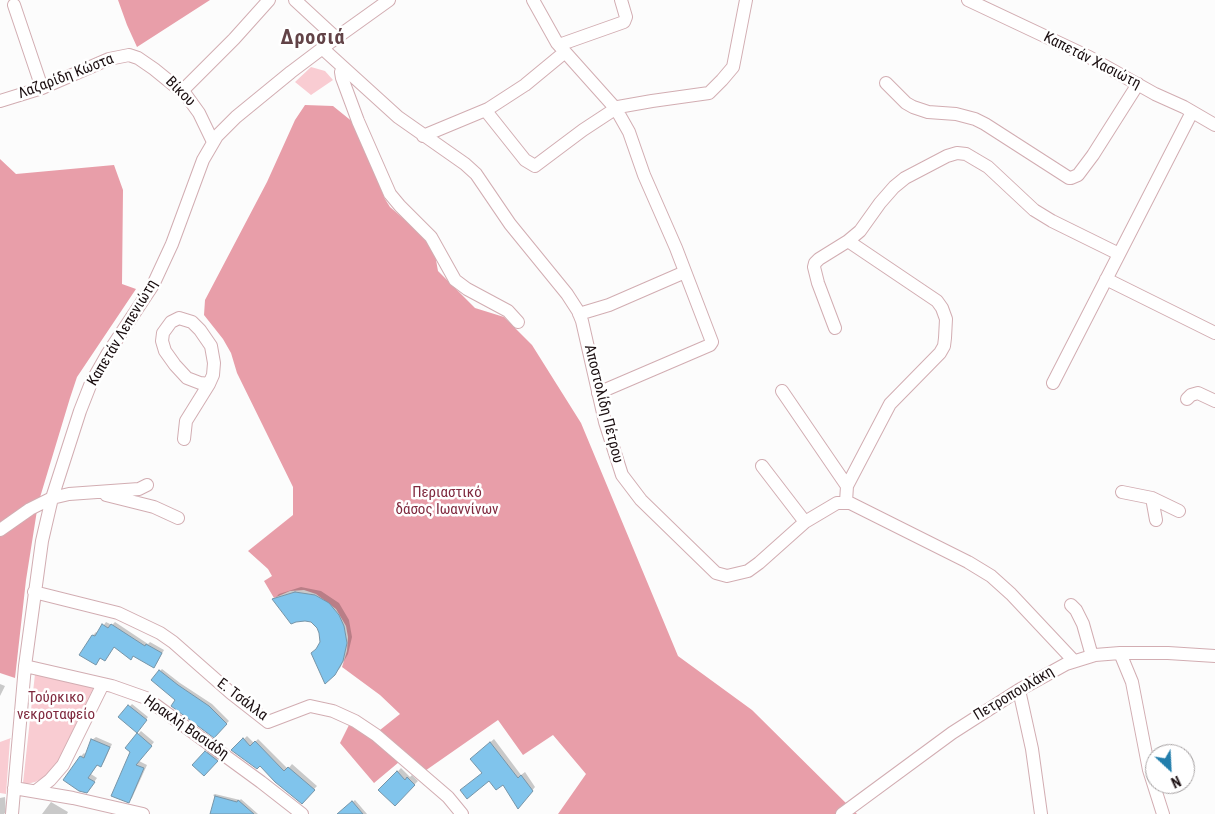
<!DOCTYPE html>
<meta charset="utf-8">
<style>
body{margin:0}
#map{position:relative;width:1215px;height:814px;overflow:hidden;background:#fcfcfc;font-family:"Roboto Condensed",sans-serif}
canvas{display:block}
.north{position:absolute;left:1145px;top:744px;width:50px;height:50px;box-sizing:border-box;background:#fff;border:1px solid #a49fa0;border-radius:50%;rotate:155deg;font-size:14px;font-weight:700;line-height:20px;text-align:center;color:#1b0f11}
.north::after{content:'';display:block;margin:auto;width:18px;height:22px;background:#227eac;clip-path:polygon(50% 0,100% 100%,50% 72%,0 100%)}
</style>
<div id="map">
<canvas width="1215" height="814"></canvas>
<div class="north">N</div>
</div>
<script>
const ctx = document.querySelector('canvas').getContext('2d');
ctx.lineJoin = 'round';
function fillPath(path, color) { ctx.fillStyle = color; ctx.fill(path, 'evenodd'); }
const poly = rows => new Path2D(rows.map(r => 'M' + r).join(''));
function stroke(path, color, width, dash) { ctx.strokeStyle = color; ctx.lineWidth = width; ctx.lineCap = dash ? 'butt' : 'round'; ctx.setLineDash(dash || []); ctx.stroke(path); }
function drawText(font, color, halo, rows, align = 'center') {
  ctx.font = font + ' "Roboto Condensed",sans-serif'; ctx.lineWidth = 5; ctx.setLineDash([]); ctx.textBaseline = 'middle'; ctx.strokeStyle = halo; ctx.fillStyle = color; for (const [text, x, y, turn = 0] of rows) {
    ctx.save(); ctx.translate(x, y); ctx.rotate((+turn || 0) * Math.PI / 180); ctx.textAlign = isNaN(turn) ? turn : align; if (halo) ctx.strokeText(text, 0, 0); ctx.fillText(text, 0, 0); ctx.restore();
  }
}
fillPath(poly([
 [311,67,325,71,333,80,311,95,295,82],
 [35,674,94,687,55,767,43,778,35,782,27,784,23,783],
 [11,738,10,740,6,794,0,793,0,742]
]), '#f9ccd2');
fillPath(poly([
 [118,0,210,0,137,47,127,25],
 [305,105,333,106,354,123,385,199,390,207,428,240,434,249,438,271,475,308,504,317,532,345,581,423,678,656,752,710,857,814,558,814,586,774,553,735,523,755,498,720,422,773,405,757,374,783,340,743,349,725,370,738,400,714,380,695,342,667,347,651,348,637,346,626,336,609,316,594,304,590,290,591,274,598,264,581,272,576,268,569,248,551,293,515,293,487,237,373,231,353,223,339,204,315,205,300,267,182,295,120],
 [0,159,16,174,114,165,123,190,122,284,136,289,77,377,70,398,38,504,26,580,15,678,0,673]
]), '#e89ea9');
fillPath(poly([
 [301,587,321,591,339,603,349,620,352,637,348,654,340,668,326,682,320,632,314,623,274,599,279,594],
 [106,622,112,625,115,622,148,644,150,642,164,650,157,663,154,666,114,646,105,660,101,657,96,664,93,635,96,632,98,633],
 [162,669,180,683,212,704,229,721,214,736,177,700,160,671],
 [0,684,5,686,0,696],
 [132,704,148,717,137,731,120,717],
 [141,731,154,742,139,761,147,765,132,798,129,801,138,734],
 [247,736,254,743,258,739,288,769,292,764,317,786,302,802,260,764,233,750],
 [96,737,112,744,104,762,101,765,98,764,91,774,97,778,87,792,81,756,84,753,86,755,92,740],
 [494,739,521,775,525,772,535,787,521,804,503,783,483,773,475,756],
 [209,750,219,758,204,774,194,765],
 [401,768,410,777,412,775,418,781,395,804,380,790],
 [215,794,240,800,241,799,258,814,211,814,216,798,213,795],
 [5,797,6,812,4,814,0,814,0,798],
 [355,800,367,814,338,814],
 [51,802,68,812,67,814,42,814]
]), '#0003');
const building = poly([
 [295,592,315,595,329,603,339,615,344,626,347,643,343,661,335,675,325,684,311,653,316,649,320,642,319,633,317,628,311,622,305,621,296,622,291,624,272,599,295,592],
 [102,624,108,628,111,624,145,646,146,644,162,653,154,668,133,656,131,660,114,647,105,661,100,658,96,665,79,655,92,635,95,636,102,624],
 [159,670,178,685,209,706,227,724,214,738,171,706,175,700,151,680,159,670],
 [128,705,147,720,137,733,118,717,128,705],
 [137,733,152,746,136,765,144,768,129,803,111,796,130,752,125,748,137,733],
 [243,738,250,746,255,741,284,771,288,767,315,790,302,804,275,782,260,766,257,769,231,750,243,738],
 [91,739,110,747,101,767,97,765,88,778,95,782,87,793,79,791,63,780,80,756,84,758,91,739],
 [490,742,518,778,521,775,533,791,518,809,503,785,496,790,489,781,467,799,460,790,482,773,470,759,490,742],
 [205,751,218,761,204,776,192,765,205,751],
 [397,771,405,780,407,777,415,785,395,806,378,790,397,771],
 [215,796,237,802,238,800,254,814,210,814,215,796],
 [352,801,363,814,337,814,352,801]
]);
fillPath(building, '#80c4ec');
stroke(building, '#7795a8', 1);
const minor = poly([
 [295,0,336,38],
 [533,0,557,43,616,109,629,132,644,175,676,248,712,342,710,345,598,393],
 [968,0,1089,57,1155,94,1184,107,1215,125],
 [14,5,42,88],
 [559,45,624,22,626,17,621,0],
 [322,48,398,117,465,164,476,174,510,224,567,294,578,311,582,321,605,422,622,475,641,500,716,573,727,576,748,571,759,563,805,522,837,503,850,503,968,562,991,576,1011,594,1074,661],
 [343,67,341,72,342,78,358,121,390,194,400,206,431,237,455,280,467,289,508,311,518,322],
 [886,83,906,103,913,107,928,112,956,114,975,119,985,124,1069,178,1071,178,1078,175,1093,155,1138,84],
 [182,91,234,39,269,0],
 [0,101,42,88,109,59,129,55,138,58,154,69,186,95,199,113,213,142],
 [486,111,525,160,535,166,583,130,618,107,652,101,709,93,722,80,733,67,746,0],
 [423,136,488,109,525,85,565,52],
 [1106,279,1215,333],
 [579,314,609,305,685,272],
 [835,328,818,283,814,267,815,263,819,259,848,241],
 [1053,383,1192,112],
 [782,391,847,486],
 [1187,399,1191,395,1198,393,1215,401],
 [184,439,186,421,209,384,213,375,214,363,211,346,200,330,192,322,179,318,171,322,163,333,162,341,165,351,175,365,187,378,200,383,209,384],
 [762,466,805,522],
 [1122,492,1152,498,1179,511],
 [106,495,154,507,178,518],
 [1152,498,1156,520],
 [846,502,847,486,890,404,940,353,944,346,945,338,946,319,942,308,937,301,848,241,860,231,880,203,894,187,905,178,947,156,957,153,966,154,988,167,1034,210,1052,221,1119,254],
 [0,530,30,509,52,498,69,494,139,489,147,485],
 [34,592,118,613,160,633,173,642,231,693,268,722,310,706,333,711,355,721,376,735,448,797,462,814],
 [1071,605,1076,610,1083,624,1092,656],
 [1120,653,1132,682,1149,770,1163,814],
 [25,666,112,686,146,698,261,782,302,814],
 [1019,690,1032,749,1041,814],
 [14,788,73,798,143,814],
 [36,791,50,780,63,765,103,684],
 [12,814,25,666,42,541,52,498,80,411,91,383,108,353,153,285,172,244,203,160,217,136,236,117,291,72,336,38,389,0],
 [842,814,952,733,1019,690,1066,664,1095,655,1120,653,1168,653,1215,656]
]);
stroke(minor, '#d2adb2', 14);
stroke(minor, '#fff', 12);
drawText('15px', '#1b0f11', '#fff', [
 ["Καπετάν Χασιώτη",1092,61,27],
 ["Λαζαρίδη Κώστα",66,77,-21],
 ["Βίκου",180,92,45],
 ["Καπετάν Λεπενιώτη",123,333,-59],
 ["Αποστολίδη Πέτρου",603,404,76],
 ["Πετροπουλάκη",1014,694,-31],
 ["Ε. Τσάλλα",242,700,37],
 ["Ηρακλή Βασιάδη",186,728,35]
]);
drawText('15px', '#7f293e', '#fff', [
 ["Περιαστικό",447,493],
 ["δάσος Ιωαννίνων",447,510],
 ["Τούρκικο",56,698],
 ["νεκροταφείο",56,715]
]);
ctx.letterSpacing = '1px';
drawText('bold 20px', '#624347', '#fff', [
 ["Δροσιά",313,39]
]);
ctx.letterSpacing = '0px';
</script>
